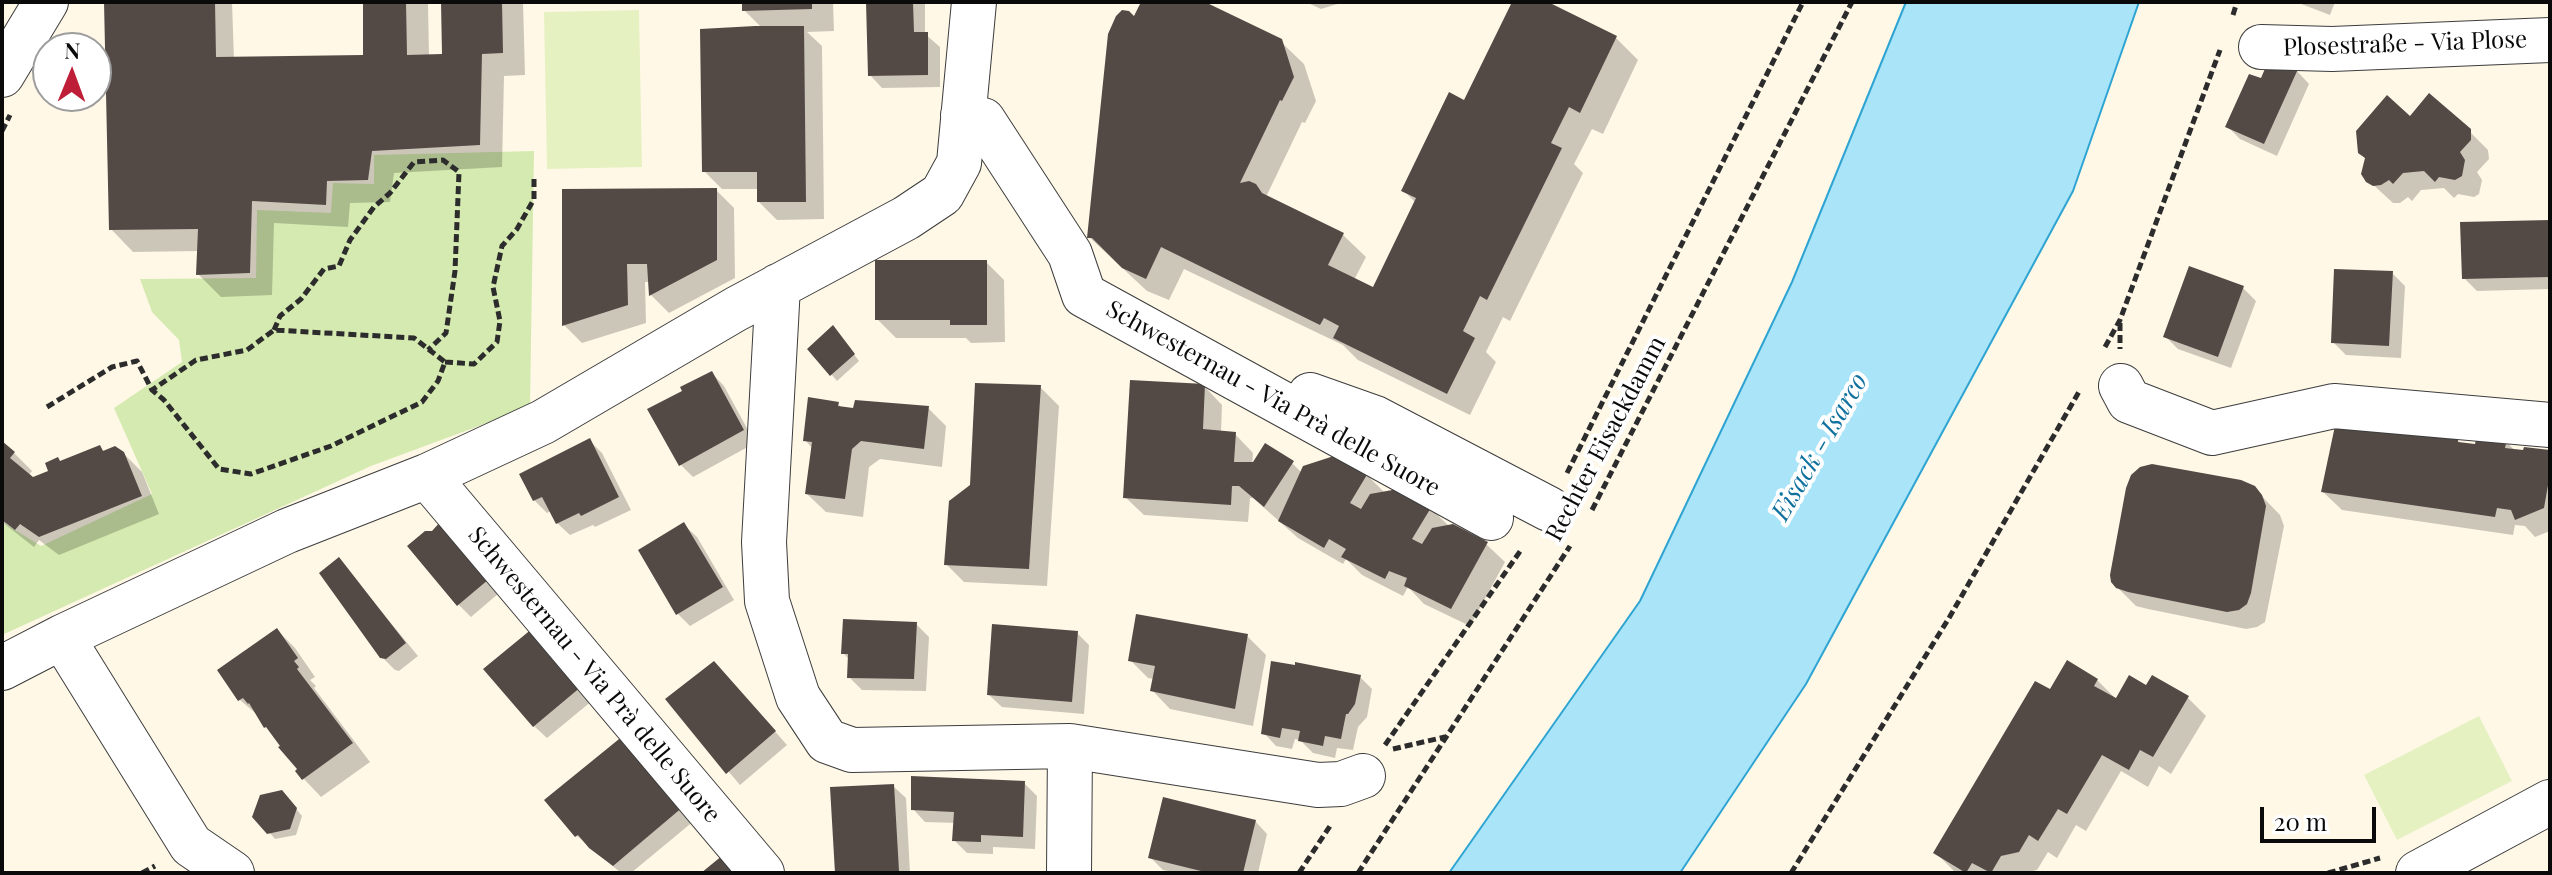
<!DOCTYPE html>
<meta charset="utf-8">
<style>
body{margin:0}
#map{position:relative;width:2552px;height:875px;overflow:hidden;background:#fff8e7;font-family:"Playfair Display",serif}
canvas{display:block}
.frame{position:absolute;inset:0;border:4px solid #0a0a0a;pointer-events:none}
.north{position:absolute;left:32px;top:32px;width:80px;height:80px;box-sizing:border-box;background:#fff;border:2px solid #9d9d9d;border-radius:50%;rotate:1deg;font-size:22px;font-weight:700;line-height:32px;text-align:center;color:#0a0a0a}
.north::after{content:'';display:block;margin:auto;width:28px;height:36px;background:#be1e38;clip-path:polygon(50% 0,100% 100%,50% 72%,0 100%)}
.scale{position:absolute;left:2260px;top:807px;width:116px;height:36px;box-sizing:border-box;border:4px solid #0a0a0a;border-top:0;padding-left:10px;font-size:24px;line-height:28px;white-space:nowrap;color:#0a0a0a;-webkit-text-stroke:6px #fff;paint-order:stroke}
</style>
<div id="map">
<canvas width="2552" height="875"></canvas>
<div class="frame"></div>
<div class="north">N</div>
<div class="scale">20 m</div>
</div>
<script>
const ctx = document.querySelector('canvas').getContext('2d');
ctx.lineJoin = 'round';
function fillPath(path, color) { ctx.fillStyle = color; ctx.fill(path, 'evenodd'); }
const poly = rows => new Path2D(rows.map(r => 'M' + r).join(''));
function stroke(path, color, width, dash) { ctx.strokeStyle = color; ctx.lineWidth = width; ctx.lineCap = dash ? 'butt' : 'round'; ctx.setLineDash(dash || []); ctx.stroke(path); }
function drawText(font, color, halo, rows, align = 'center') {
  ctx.font = font + ' "Playfair Display",serif'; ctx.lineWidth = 8; ctx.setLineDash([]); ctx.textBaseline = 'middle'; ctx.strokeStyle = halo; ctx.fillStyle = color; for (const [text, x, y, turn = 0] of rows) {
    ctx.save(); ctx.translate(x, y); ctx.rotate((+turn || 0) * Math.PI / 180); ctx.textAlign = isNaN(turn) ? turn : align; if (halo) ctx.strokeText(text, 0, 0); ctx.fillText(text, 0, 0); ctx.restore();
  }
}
fillPath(poly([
 [534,151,530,407,371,466,2,635,2,522,41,546,152,494,114,408,182,362,179,340,152,312,140,279,256,278,257,210,331,213,333,183,374,184,374,155]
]), '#d5eab0');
fillPath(poly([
 [639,10,642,167,547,169,544,12],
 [2479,716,2512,781,2397,840,2364,775]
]), '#e6f1c2');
const water = poly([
 [1906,2,2139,2,2073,191,1806,684,1680,873,1449,873,1640,601,1792,282,1906,2]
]);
fillPath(water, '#aae4f8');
stroke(water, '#2ea4d2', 2);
fillPath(poly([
 [106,2,232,2,234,60,365,57,365,2,428,2,429,56,444,55,443,2,523,2,525,75,504,76,502,167,394,173,390,202,350,203,348,227,274,223,272,295,221,297,198,274,199,251,133,252,111,229],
 [744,2,833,2,834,31,807,32,822,46,824,219,777,220,759,202,759,189,722,189,704,171,763,29,744,10],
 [868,2,925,2,925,34,940,47,940,87,882,88,870,75],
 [1143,2,1201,2,1280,41,1304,64,1316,101,1305,123,1302,122,1266,197,1343,235,1366,257,1354,280,1374,290,1416,203,1404,191,1465,103,1514,2,1543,2,1616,38,1638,60,1603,134,1592,129,1574,164,1583,173,1510,321,1503,317,1486,352,1496,362,1470,415,1358,360,1343,345,1184,269,1169,300,1147,291,1089,237,1135,19],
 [1306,2,1344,2,1321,9],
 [2296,2,2335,2,2330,15],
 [2297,71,2309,84,2277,156,2240,139,2228,127,2262,81],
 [2410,118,2469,131,2488,150,2489,159,2477,172,2482,180,2479,194,2474,197,2458,194,2454,198,2444,188,2421,190,2412,201,2408,197,2400,203,2393,203,2368,180],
 [716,190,734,208,735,278,669,313,651,295,650,282,645,282,646,323,582,343,564,325,564,191],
 [2550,222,2550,289,2477,291,2464,278],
 [986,262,1004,280,1005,342,971,343,966,338,896,338,877,319],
 [2392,273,2405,286,2401,358,2346,355,2333,342],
 [2243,288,2256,301,2231,368,2178,349,2165,336],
 [839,334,859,361,837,381,810,349],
 [712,373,724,386,755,443,693,477,681,465,685,391],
 [1204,386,1222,405,1221,433,1235,434,1253,453,1252,467,1292,463,1302,473,1366,474,1385,493,1430,508,1449,526,1486,544,1505,562,1470,626,1424,604,1408,587,1403,596,1362,575,1346,559,1343,564,1298,538,1253,498,1250,498,1248,522,1144,515,1125,497],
 [1040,387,1059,406,1047,586,964,582,946,564,972,486],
 [838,404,843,409,928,408,946,426,942,467,880,459,869,467,863,517,826,512,807,494,813,449,805,440],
 [589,440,602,453,631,510,595,527,593,525,570,535,557,523,551,511,547,513,534,500],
 [2457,440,2462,444,2477,446,2506,441,2516,452,2550,452,2550,531,2535,537,2525,526,2515,525,2513,535,2342,510,2323,492],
 [2,441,32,471,28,476,33,479,51,472,61,462,100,447,105,452,123,453,142,472,159,514,59,555,39,540,34,547,2,522],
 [2254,488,2280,515,2284,526,2265,622,2257,627,2246,629,2148,609,2136,606,2117,587],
 [684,525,697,537,734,600,690,626,678,614],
 [461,535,506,587,471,617,458,604],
 [339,560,418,656,399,671,395,670,382,657],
 [916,624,929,637,926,691,862,690,849,677,850,660,843,653],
 [277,630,295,648,315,677,310,680,316,686,314,688,370,762,321,797,303,778,300,769,260,717,240,700],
 [533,630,593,700,547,738,534,726],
 [1077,633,1089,645,1084,714,1002,707,989,695],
 [1247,636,1266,655,1253,726,1170,709,1152,690,1154,679,1148,678,1130,660],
 [1296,668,1360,677,1372,689,1367,717,1358,727,1353,750,1337,748,1335,758,1313,753,1300,740,1295,739,1292,749,1276,746,1264,733],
 [726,676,787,745,740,785,668,700],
 [2097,680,2117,700,2147,688,2187,697,2206,716,2171,774,2159,766,2148,787,2121,771,2086,831,2076,825,2057,858,2048,852,2037,870,2024,873,1954,871,1936,853,2051,692],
 [624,737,695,820,631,873,621,873,577,836],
 [1024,783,1037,796,1035,849,993,847,993,854,967,853,954,840,956,823,925,822,913,809],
 [893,786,906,798,910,873,837,873,832,789],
 [288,799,302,816,296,835,275,839,255,816],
 [1255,821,1267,834,1258,873,1178,873,1163,870,1150,857]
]), '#0003');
fillPath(poly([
 [104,2,215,2,216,57,363,55,363,2,406,2,407,55,442,54,441,2,502,2,503,53,482,54,480,145,372,151,368,180,327,181,326,205,252,201,250,273,196,275,198,229,109,230],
 [742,2,812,2,812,9,742,11],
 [866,2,913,2,914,32,928,32,928,75,868,76],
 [1141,2,1205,2,1282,39,1294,77,1282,101,1280,100,1240,183,1249,181,1256,184,1262,193,1344,233,1328,265,1373,287,1416,198,1401,191,1449,92,1464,100,1512,2,1548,2,1617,36,1580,113,1569,107,1551,143,1562,148,1487,300,1480,296,1463,331,1475,338,1447,394,1333,338,1339,326,1324,318,1320,325,1161,247,1146,279,1122,268,1092,238,1087,238,1108,34,1116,16,1122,10,1129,11,1134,16],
 [755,26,804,26,806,202,757,202,757,172,702,172,700,29],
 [2270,57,2298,69,2264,144,2225,127,2249,74,2261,78],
 [2429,93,2471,129,2471,140,2460,152,2465,160,2462,176,2455,180,2439,177,2435,182,2424,171,2403,173,2393,184,2389,180,2381,185,2373,186,2366,182,2361,174,2365,158,2358,153,2356,131,2387,95,2410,116],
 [717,188,717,260,649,296,647,264,627,264,628,305,562,326,562,189],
 [2550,220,2550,277,2462,279,2460,222],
 [875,260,987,260,987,325,950,325,950,320,875,320],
 [2189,266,2244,286,2218,357,2163,337],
 [2334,269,2393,271,2389,346,2331,343],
 [833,325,855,354,830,376,807,349],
 [712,371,744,430,679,466,647,409,682,391,680,387],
 [1130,380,1205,384,1203,429,1236,432,1234,462,1253,462,1265,443,1294,461,1264,507,1239,486,1232,486,1231,505,1123,498],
 [975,383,1041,385,1029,569,944,565,949,501,970,485],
 [808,397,839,402,838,406,853,408,855,400,929,406,924,449,861,441,852,449,845,499,805,494,812,442,803,441],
 [2336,421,2458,438,2458,442,2475,444,2477,435,2507,439,2505,448,2523,450,2524,447,2550,450,2550,474,2544,508,2515,520,2511,510,2497,508,2495,517,2321,492],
 [590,438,619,497,581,516,579,513,556,524,542,497,533,501,519,474],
 [2,441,15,452,10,458,33,477,48,471,45,463,58,457,60,461,100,445,103,451,115,446,124,452,142,496,39,537,20,524,15,530,2,520],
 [1337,455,1368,473,1350,503,1361,509,1370,494,1398,489,1432,506,1412,539,1422,544,1432,528,1453,524,1488,542,1451,609,1404,586,1407,578,1389,571,1385,579,1341,557,1346,549,1329,539,1324,548,1278,521,1303,466],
 [2152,464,2241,480,2255,486,2262,495,2266,506,2251,593,2247,604,2239,610,2227,612,2128,592,2116,588,2111,582,2110,575,2126,488,2131,475,2140,467],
 [441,521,495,574,457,606,407,546,425,531,432,531],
 [684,522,723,587,676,615,638,550],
 [339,557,406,643,386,659,380,658,319,573],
 [1136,614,1248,634,1235,709,1150,691,1155,666,1128,661],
 [843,619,917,622,914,679,847,678,848,654,841,654],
 [992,624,1078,631,1072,702,987,695],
 [277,628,298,658,294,661,299,667,297,669,353,743,302,780,295,771,297,769,278,747,280,746,266,727,264,728,249,703,248,704,243,698,238,701,217,670],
 [533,628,582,686,533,727,483,669],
 [2067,660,2098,679,2094,686,2116,698,2129,675,2146,685,2152,675,2189,696,2153,757,2140,750,2129,770,2102,755,2067,814,2058,809,2038,841,2029,835,2019,852,2001,856,1991,873,1972,863,1966,873,1933,853,2035,681,2050,689],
 [714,661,776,731,726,774,665,699],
 [1271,661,1295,665,1295,662,1361,675,1355,704,1348,714,1346,714,1341,739,1325,736,1323,746,1298,741,1300,731,1282,728,1280,738,1261,734],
 [624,735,684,806,613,866,589,848,578,835,575,837,544,800],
 [911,776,1025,781,1023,837,981,835,981,842,952,841,954,812,911,810],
 [894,784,899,871,835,873,830,787],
 [282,790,297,808,290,829,267,834,252,817,260,795],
 [1163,797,1256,820,1243,873,1209,873,1148,858],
 [723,855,739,873,701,873]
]), '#534a46');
const minor = poly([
 [2261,47,2332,49,2550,40],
 [2,75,46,2],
 [963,115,983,120,1070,254,1084,295,1491,518],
 [778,286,764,542,767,601,798,697,827,741,852,750,1070,746,1318,785,1341,784,1363,776],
 [2121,386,2129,401,2212,433,2334,406,2550,425],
 [1310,395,1375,418,1549,509],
 [427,476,762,873],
 [62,637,287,531,427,476,543,422,736,309,906,218,942,194,959,163,974,2],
 [2,668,62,637,191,845,232,873],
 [1069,873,1070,746],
 [2418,873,2550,802]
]);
stroke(minor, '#3d3d3d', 46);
stroke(poly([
 [2233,15,2237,2],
 [2,131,10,115],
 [2120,323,2120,349],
 [274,330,280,316,301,299,324,269,339,266,350,240,374,207,390,193,414,162,443,160,459,172,455,271,446,333,428,350],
 [2105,347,2120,320,2220,50],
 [445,362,474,364,497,342,500,321,493,287,502,246,517,229,534,199,534,177],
 [47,407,112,367,137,361,152,390,196,360,247,350,274,330,414,338,445,362,438,381,422,402,331,446,251,474,219,469,164,400,152,390],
 [1567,473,1803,2],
 [1592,510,1852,2],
 [1385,745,1521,550],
 [1393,749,1445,737],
 [142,873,155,866],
 [1299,873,1330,826],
 [1358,873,1570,546],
 [1791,873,1949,618,2080,390],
 [2328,873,2380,858]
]), '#2c2c2c', 5, [8, 4]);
stroke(minor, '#fff', 44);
drawText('24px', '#0a0a0a', '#fff', [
 ["Plosestraße - Via Plose",2405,44,-2],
 ["Schwesternau - Via Prà delle Suore",1273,399,29],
 ["Rechter Eisackdamm",1606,439,-62],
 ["Schwesternau - Via Prà delle Suore",594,675,50]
]);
drawText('italic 26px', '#10719f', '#fff', [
 ["Eisack - Isarco",1820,447,-60]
]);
</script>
